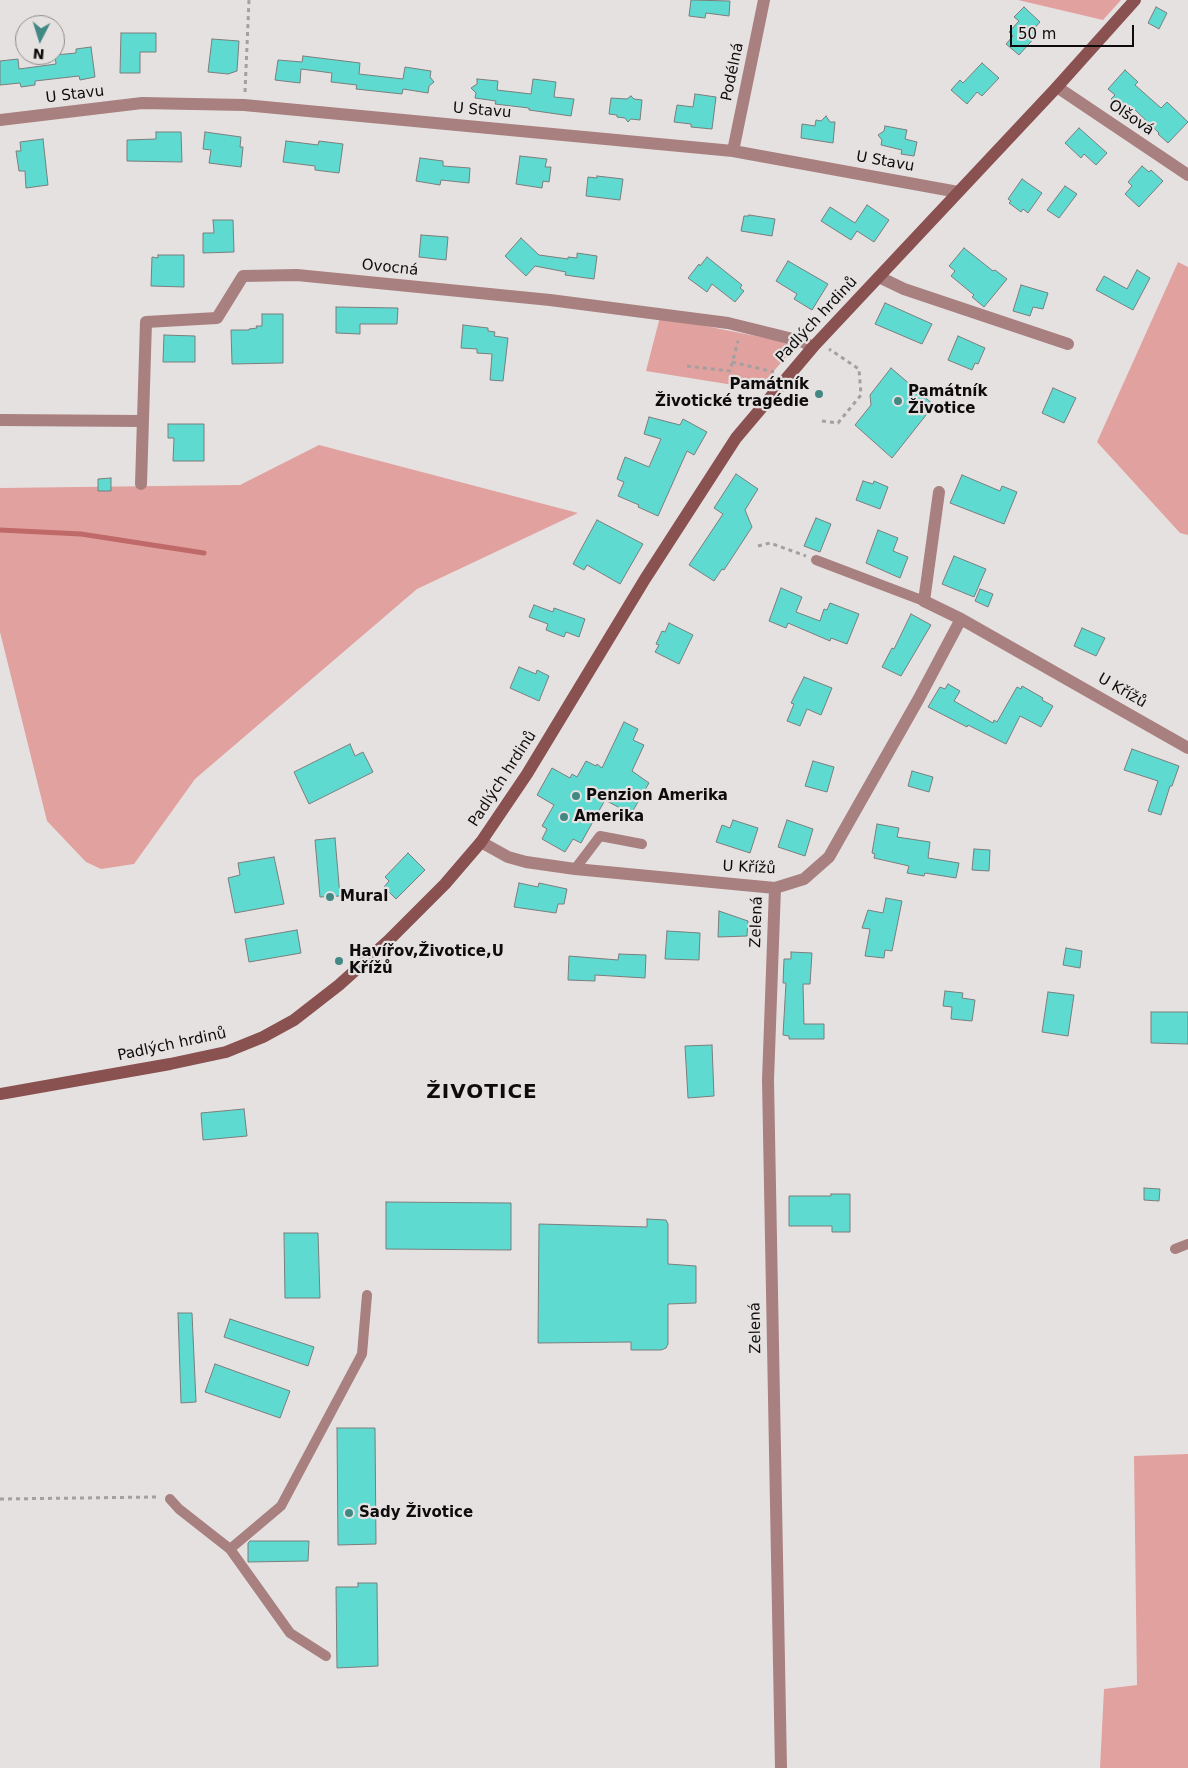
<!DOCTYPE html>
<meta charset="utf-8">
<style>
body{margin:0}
#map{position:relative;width:1188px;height:1768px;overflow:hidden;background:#e6e1e1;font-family:"DejaVu Sans",sans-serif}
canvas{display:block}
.north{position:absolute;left:15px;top:15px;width:50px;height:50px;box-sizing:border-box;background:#e6e1e1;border:1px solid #8f8b8b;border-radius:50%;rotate:185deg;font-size:14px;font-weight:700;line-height:20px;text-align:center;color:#0d0b0b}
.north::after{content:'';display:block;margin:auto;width:18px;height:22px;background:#428984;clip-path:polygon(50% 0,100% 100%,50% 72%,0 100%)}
.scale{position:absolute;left:1010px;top:25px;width:124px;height:22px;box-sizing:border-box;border:2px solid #0d0b0b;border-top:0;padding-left:6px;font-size:15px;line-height:18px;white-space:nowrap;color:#0d0b0b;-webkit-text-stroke:4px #e6e1e1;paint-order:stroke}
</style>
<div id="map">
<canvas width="1188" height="1768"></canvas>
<div class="north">N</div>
<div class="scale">50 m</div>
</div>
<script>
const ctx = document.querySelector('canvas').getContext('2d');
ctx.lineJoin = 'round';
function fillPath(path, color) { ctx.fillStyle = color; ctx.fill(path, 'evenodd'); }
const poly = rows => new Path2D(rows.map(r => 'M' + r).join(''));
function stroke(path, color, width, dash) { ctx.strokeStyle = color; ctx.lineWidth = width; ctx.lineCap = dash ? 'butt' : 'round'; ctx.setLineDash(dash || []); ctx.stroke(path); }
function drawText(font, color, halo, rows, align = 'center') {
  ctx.font = font + ' "DejaVu Sans",sans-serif'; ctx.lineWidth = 4.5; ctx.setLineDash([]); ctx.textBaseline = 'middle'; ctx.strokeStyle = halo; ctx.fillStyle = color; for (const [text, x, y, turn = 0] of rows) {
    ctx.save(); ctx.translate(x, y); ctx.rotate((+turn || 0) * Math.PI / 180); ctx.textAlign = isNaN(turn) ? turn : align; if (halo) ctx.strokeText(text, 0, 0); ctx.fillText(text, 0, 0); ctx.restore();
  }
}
fillPath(poly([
 [1018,0,1121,0,1103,20],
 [1178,262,1188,267,1188,535,1180,533,1097,442],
 [660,317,791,343,793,349,758,389,646,371],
 [319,445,578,513,417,589,195,779,134,864,101,869,86,862,47,821,0,632,0,488,240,485],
 [1188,1454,1188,1768,1100,1768,1104,1689,1137,1685,1134,1456]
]), '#e1a19e');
stroke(poly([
 [0,530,81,534,204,553]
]), '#bf6968', 5);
const building = poly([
 [691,0,730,1,729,16,706,13,705,18,689,16,691,0],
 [1024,7,1040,22,1032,31,1037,35,1019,55,1006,44,1013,36,1009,32,1019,21,1014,17,1024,7],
 [1156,7,1167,13,1159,29,1148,23,1156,7],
 [121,33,156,33,156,52,140,52,140,73,120,73,121,33],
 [212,39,239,41,237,71,228,74,208,72,212,39],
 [91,47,95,77,80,80,79,76,35,81,35,85,21,87,20,83,0,85,0,61,18,59,19,69,56,64,55,55,76,53,76,49,91,47],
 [303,56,360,63,359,74,403,79,405,67,431,71,430,77,434,82,429,86,428,93,403,89,402,94,356,89,357,85,331,82,332,73,301,69,300,83,275,80,278,60,302,62,303,56],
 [982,63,999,78,982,96,977,92,967,104,951,90,960,80,963,83,982,63],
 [1125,70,1138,82,1135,85,1161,108,1167,102,1188,122,1168,143,1158,134,1159,133,1131,106,1125,112,1111,99,1115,95,1108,89,1125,70],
 [477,79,498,81,497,90,531,94,533,79,556,82,554,97,574,99,571,116,529,110,529,108,495,104,496,101,475,98,476,93,471,88,477,84,477,79],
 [695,94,716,97,712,129,691,127,691,124,674,122,677,105,693,107,695,94],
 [631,96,634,99,642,100,640,120,631,119,628,122,625,118,617,117,617,115,609,114,611,98,627,99,631,96],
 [826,116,830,122,835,122,833,143,801,138,802,124,815,126,816,120,821,121,826,116],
 [885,126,907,130,905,139,917,142,914,156,901,154,902,150,881,145,882,140,878,135,884,131,885,126],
 [1079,128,1107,153,1096,165,1084,154,1081,158,1065,143,1079,128],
 [156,132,181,132,182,162,127,161,127,140,156,139,156,132],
 [205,132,241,137,240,147,243,147,241,167,209,163,211,150,203,149,205,132],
 [43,139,48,185,26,188,25,171,19,171,16,151,21,151,20,142,43,139],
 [286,141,318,145,319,141,343,144,339,173,315,170,315,166,283,162,286,141],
 [520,156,547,159,545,167,551,167,549,182,543,181,542,188,516,184,520,156],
 [420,158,443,161,443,166,470,168,469,183,441,180,440,185,416,181,420,158],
 [1142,166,1149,172,1151,170,1163,181,1139,207,1125,194,1132,186,1128,182,1142,166],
 [597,176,623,179,620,200,586,196,588,177,597,178,597,176],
 [1022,179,1042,193,1028,213,1023,209,1021,212,1009,203,1011,201,1008,199,1022,179],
 [1065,186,1077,194,1059,218,1047,210,1065,186],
 [867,205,889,220,874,242,857,231,851,240,821,221,830,207,855,223,867,205],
 [749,215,775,219,772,236,741,231,744,216,749,216,749,215],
 [213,220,233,220,234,252,203,253,203,233,214,233,213,220],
 [421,235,448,237,446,260,419,257,421,235],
 [521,238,539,255,568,259,568,257,577,258,577,253,597,256,594,279,565,275,566,272,535,266,526,276,505,256,521,238],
 [964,248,993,271,995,270,1007,279,984,307,972,297,974,295,951,276,955,271,949,266,964,248],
 [158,255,184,255,184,287,151,286,152,257,158,258,158,255],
 [707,257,742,285,740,288,744,291,735,302,712,284,707,292,688,278,699,264,700,266,707,257],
 [788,261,828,284,812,310,794,299,797,294,776,281,788,261],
 [1137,270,1150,278,1133,310,1096,290,1104,276,1127,289,1137,270],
 [1021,285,1048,293,1043,309,1033,307,1030,316,1013,311,1021,285],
 [885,303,932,324,922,344,875,324,885,303],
 [336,307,398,308,397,324,360,324,360,334,336,333,336,307],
 [262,314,283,314,283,363,232,364,231,330,249,330,249,329,257,328,256,326,262,326,262,314],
 [463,325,488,328,488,331,495,332,494,336,508,338,503,381,490,380,492,354,477,353,477,349,461,348,463,325],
 [164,335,195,336,195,362,163,362,164,335],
 [958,336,985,348,978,364,975,363,972,370,948,360,958,336],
 [891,368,934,405,892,458,855,425,871,405,870,395,891,368],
 [1053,388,1076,398,1064,423,1042,413,1053,388],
 [649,417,680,425,683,419,707,432,694,455,687,451,658,516,638,507,639,505,618,496,624,482,617,479,625,457,649,467,661,439,644,434,649,417],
 [168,424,204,424,204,461,173,461,174,438,168,438,168,424],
 [736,474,758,489,745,510,752,527,724,570,722,569,714,581,689,565,723,514,714,508,736,474],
 [962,475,1000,491,1002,486,1017,492,1004,524,950,503,962,475],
 [111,478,111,491,98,491,98,479,111,478],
 [863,481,873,484,874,481,888,487,880,509,856,500,863,481],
 [816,518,831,524,820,552,804,546,816,518],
 [597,520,643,544,620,584,587,565,584,570,573,564,597,520],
 [878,530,898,538,893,551,908,557,900,578,866,563,878,530],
 [954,556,986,569,974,597,942,584,954,556],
 [781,588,802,597,796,612,820,621,824,609,827,610,830,603,859,614,847,644,831,638,830,641,788,623,786,628,769,621,781,588],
 [980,589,993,594,988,607,975,601,980,589],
 [534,605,553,612,554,608,585,619,579,637,566,632,564,637,546,630,548,624,529,617,534,605],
 [911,614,931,625,901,676,882,667,892,648,894,649,911,614],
 [669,623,693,635,679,664,655,652,659,645,656,644,662,631,665,632,669,623],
 [1082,628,1105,638,1096,656,1074,646,1082,628],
 [519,667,536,674,537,670,549,676,539,701,510,688,519,667],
 [804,677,832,688,821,715,807,709,800,726,787,721,794,704,791,703,804,677],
 [948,684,960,691,954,701,993,723,994,720,997,722,1017,687,1021,689,1022,686,1043,698,1042,700,1053,706,1041,727,1020,716,1006,744,968,725,967,727,928,707,940,687,945,689,948,684],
 [624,722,638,729,633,740,644,745,632,771,649,783,631,814,605,800,581,843,573,839,565,852,542,839,547,829,542,826,554,805,537,795,552,768,570,778,572,774,577,777,586,761,596,766,597,764,602,768,624,722],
 [350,744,355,756,363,752,373,772,309,804,294,772,350,744],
 [1132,749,1179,766,1172,786,1170,786,1161,815,1148,811,1158,781,1124,770,1132,749],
 [813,761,834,767,827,792,805,786,813,761],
 [912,771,933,777,929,792,908,786,912,771],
 [733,820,758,828,750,853,716,842,722,825,730,828,733,820],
 [787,820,813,829,805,856,778,847,787,820],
 [877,824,899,828,897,837,930,842,928,858,959,863,956,878,925,873,924,876,907,873,909,866,874,858,875,854,872,853,877,824],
 [335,838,340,896,320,897,315,840,335,838],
 [974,849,990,850,989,871,972,870,974,849],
 [408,853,425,870,396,899,384,887,389,881,385,877,408,853],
 [274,857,284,904,235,913,228,878,240,875,238,863,274,857],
 [519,883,538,887,539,883,567,889,564,904,558,904,556,913,514,907,519,883],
 [886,898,902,901,892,951,885,950,884,958,865,956,870,929,862,928,868,910,883,913,886,898],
 [719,911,748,921,747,936,718,937,719,911],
 [297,930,301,953,249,962,245,939,297,930],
 [667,931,700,933,699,960,665,959,667,931],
 [1066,948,1082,951,1080,968,1063,965,1066,948],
 [791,952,812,953,810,984,803,984,804,1024,824,1024,824,1039,789,1039,789,1036,783,1035,786,983,783,983,784,959,791,959,791,952],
 [619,954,646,955,645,978,595,975,595,981,568,980,569,956,618,960,619,954],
 [945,991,963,993,962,998,975,1000,972,1021,951,1019,952,1007,943,1006,945,991],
 [1048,992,1074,995,1068,1036,1042,1032,1048,992],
 [1151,1012,1188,1012,1188,1044,1151,1043,1151,1012],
 [712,1045,714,1096,688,1098,685,1046,712,1045],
 [244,1109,247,1136,203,1140,201,1113,244,1109],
 [1144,1188,1160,1189,1159,1201,1144,1200,1144,1188],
 [831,1194,850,1194,850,1232,832,1232,832,1226,789,1226,789,1196,831,1196,831,1194],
 [386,1202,511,1203,511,1250,386,1249,386,1202],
 [647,1219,666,1220,668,1224,668,1264,696,1266,696,1303,668,1304,668,1344,666,1348,661,1350,631,1350,631,1342,538,1343,539,1224,647,1227,647,1219],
 [284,1233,318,1233,320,1298,285,1298,284,1233],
 [178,1313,192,1313,196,1402,181,1403,178,1313],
 [230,1319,314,1347,308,1366,224,1337,230,1319],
 [215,1364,290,1391,280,1418,205,1392,215,1364],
 [337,1428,375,1428,376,1544,338,1545,337,1428],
 [250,1541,309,1541,308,1561,248,1562,248,1543,250,1541],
 [358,1583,377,1583,378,1666,337,1668,336,1587,358,1587,358,1583]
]);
fillPath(building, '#5edad0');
stroke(building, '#7a7e7d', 1);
stroke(poly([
 [245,92,249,0],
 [732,362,774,372],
 [687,366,730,371,738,341],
 [822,421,838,423,861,395,859,369,829,349],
 [758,546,770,543,806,556],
 [0,1499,157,1497]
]), '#a4a0a0', 3, [4, 4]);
stroke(poly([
 [816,560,924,601],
 [575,869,600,836,642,844],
 [1175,1249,1188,1244],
 [170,1499,179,1509,230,1549,290,1633,326,1656],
 [230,1549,281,1506,362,1354,367,1295]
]), '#a8807f', 10);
stroke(poly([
 [1057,87,1188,175],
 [0,120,142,103,244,105,733,151,958,192],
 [733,151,764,0],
 [879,277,904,289,1068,344],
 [0,420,142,421],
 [141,484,146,322,217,318,243,276,297,275,550,300,728,323,801,341,813,347],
 [939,492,924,601,961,619,1188,748],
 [481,842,508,857,526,862,575,869,775,888,804,879,829,857,918,700,961,619],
 [775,888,768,1080,781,1768]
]), '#a8807f', 12);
stroke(poly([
 [0,1094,170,1064,226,1052,263,1037,294,1020,339,985,388,941,445,884,481,842,527,774,645,579,736,438,813,347,1057,87,1135,0]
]), '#895150', 12);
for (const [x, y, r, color] of [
 [819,394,5,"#428984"],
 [898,401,5,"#428984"],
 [576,796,5,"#428984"],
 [564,817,5,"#428984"],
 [330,897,5,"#428984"],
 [339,961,5,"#428984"],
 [349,1513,5,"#428984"]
]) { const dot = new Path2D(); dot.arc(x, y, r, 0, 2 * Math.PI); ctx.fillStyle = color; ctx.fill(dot); stroke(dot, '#e6e1e1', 2); }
drawText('15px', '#0d0b0b', '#e6e1e1', [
 ["Podélná",733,72,-78],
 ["U Stavu",75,95,-7],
 ["U Stavu",482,111,5],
 ["Olšová",1131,118,34],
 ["U Stavu",885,162,10],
 ["Ovocná",390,268,6],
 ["Padlých hrdinů",817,320,-47],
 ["U Křížů",1122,691,30],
 ["Padlých hrdinů",503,779,-57],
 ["U Křížů",749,868,3],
 ["Zelená",757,922,-88],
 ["Padlých hrdinů",172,1045,-12],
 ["Zelená",756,1328,-91]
]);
drawText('bold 15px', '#0d0b0b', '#e6e1e1', [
 ["Památník",809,385,"right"],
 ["Životické tragédie",809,402,"right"],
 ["Památník",908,392],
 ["Životice",908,409],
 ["Penzion Amerika",586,796],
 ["Amerika",574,817],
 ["Mural",340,897],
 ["Havířov,Životice,U",349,952],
 ["Křížů",349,969],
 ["Sady Životice",359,1513]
], 'left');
ctx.letterSpacing = '1px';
drawText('bold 20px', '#0d0b0b', '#e6e1e1', [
 ["ŽIVOTICE",482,1093]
]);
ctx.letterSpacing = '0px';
</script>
